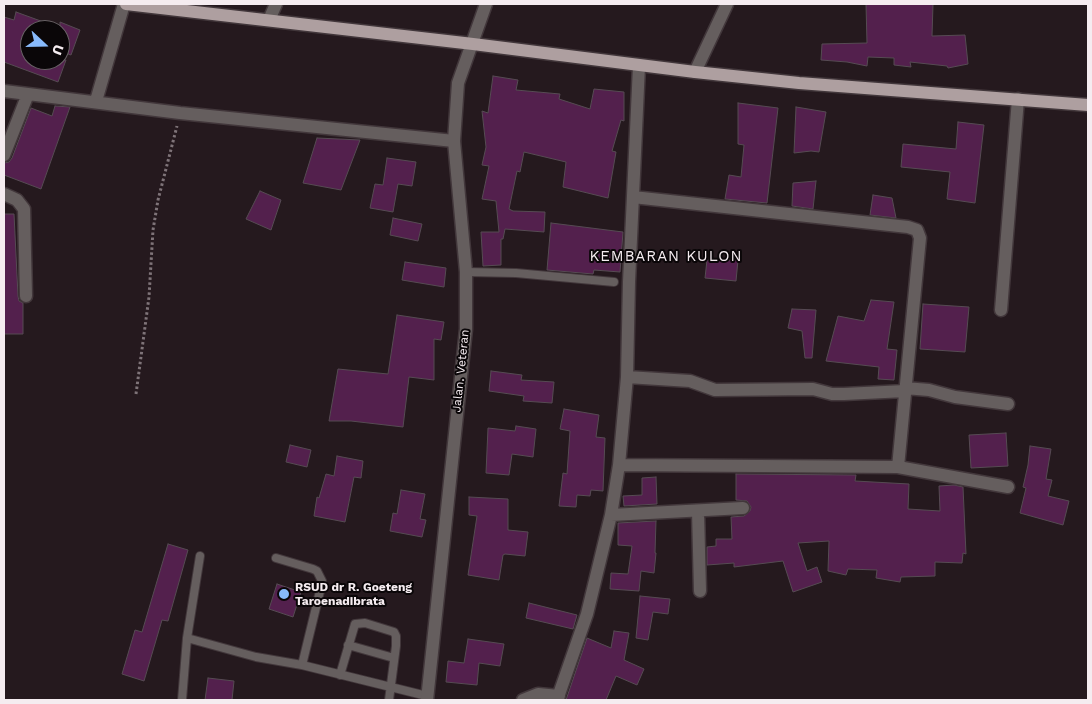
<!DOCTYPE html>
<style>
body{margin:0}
#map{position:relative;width:1092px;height:704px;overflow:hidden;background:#25191e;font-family:"Work Sans",sans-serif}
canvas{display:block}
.frame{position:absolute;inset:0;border:5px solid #f5ecf0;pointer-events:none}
.north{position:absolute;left:20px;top:20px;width:50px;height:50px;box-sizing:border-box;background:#0a0608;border:1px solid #686265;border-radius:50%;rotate:111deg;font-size:14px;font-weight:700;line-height:20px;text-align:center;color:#f5ecf0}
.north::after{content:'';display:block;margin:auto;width:18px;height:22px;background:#88bafc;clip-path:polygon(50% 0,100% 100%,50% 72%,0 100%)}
</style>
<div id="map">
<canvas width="1092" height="704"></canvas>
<div class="frame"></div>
<div class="north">U</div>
</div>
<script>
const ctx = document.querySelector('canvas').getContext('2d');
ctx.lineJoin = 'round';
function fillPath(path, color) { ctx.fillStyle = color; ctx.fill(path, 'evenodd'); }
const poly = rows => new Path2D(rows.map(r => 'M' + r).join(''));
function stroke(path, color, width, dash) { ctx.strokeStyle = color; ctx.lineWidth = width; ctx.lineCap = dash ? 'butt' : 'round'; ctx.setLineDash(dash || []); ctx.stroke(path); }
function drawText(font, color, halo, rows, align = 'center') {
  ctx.font = font + ' "Work Sans",sans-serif'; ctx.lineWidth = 4; ctx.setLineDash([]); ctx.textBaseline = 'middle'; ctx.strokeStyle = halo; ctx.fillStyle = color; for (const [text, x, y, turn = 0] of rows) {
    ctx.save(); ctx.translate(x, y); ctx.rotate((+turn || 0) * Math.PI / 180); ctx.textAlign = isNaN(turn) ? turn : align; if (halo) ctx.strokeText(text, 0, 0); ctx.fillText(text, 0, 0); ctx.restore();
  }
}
const building = poly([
 [866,4,933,4,932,36,965,35,968,64,948,68,947,66,910,62,911,67,894,65,894,58,868,57,867,66,847,62,821,60,822,44,867,43,866,4],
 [16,12,60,28,60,22,80,30,71,55,60,51,60,30,30,30,30,60,66,60,58,82,4,62,4,17,14,20,16,12],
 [493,76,518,80,516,90,560,94,559,99,590,109,594,89,624,92,624,121,621,120,612,151,616,152,608,198,563,187,566,162,524,152,520,172,517,171,509,209,513,211,545,212,544,232,505,229,503,239,501,239,501,265,483,266,481,232,499,232,496,201,482,199,489,166,482,165,486,147,482,111,488,113,493,76],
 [738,103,778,108,767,203,725,199,729,175,741,177,744,145,738,144,738,103],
 [55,106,70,107,41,189,4,175,4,163,9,162,12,158,31,108,52,116,55,106],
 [796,107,826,112,819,152,811,151,794,153,796,107],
 [958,122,984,125,975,203,947,199,950,172,901,167,903,144,956,149,958,122],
 [317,138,360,140,341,190,303,183,317,138],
 [387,158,416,162,412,186,398,184,393,212,370,208,375,184,383,185,387,158],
 [816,181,813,209,792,206,793,183,816,181],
 [260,191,281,200,271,230,246,219,260,191],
 [873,195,892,198,896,218,870,215,873,195],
 [4,214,14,214,18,296,19,301,23,303,23,334,4,334,4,214],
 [393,218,422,224,418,241,390,235,393,218],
 [551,223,623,232,620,272,594,270,593,274,547,270,551,223],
 [707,260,738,260,736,281,705,278,707,260],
 [405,262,446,268,444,287,402,280,405,262],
 [871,300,894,302,887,349,897,350,894,380,878,379,879,367,826,361,838,316,864,321,871,300],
 [923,304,969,307,965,352,920,349,923,304],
 [792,309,816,310,812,358,805,358,802,331,788,328,792,309],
 [397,315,444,322,441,340,434,339,434,380,409,377,403,427,351,421,329,421,338,369,388,374,397,315],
 [491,371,522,375,521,380,554,382,552,403,523,401,524,396,489,391,491,371],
 [564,409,599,415,596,437,605,438,603,491,591,490,590,496,577,495,576,507,559,506,563,473,567,474,570,431,560,429,564,409],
 [516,426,536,429,533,457,512,454,509,475,486,473,488,428,515,431,516,426],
 [1006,433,1008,466,971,468,969,435,1006,433],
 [290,445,311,450,307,467,286,462,290,445],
 [1030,446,1051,449,1046,479,1052,480,1048,496,1069,501,1063,525,1020,513,1026,488,1023,487,1028,465,1030,446],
 [337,456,363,461,361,478,354,477,345,522,314,516,317,497,319,498,326,474,334,476,337,456],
 [736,474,856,475,855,481,909,484,908,509,940,511,939,486,954,485,963,487,966,554,963,553,962,563,935,562,935,576,901,577,900,582,876,578,877,570,848,569,846,575,828,571,829,541,798,543,807,571,817,567,822,582,793,592,783,561,734,567,734,563,707,565,707,547,716,546,716,539,732,539,731,517,744,516,750,511,751,507,747,501,736,500,736,474],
 [656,477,657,504,624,506,623,496,642,495,642,478,656,477],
 [401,490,425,494,420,519,426,520,422,537,390,531,393,513,397,514,401,490],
 [469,497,508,499,508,530,528,532,525,556,505,554,503,555,499,580,468,575,477,516,469,515,469,497],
 [656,521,655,553,656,553,654,573,641,571,639,591,610,589,611,573,628,574,632,546,618,545,618,523,656,521],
 [168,544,188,550,168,621,162,620,144,681,122,674,135,630,142,632,168,544],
 [277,584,301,592,293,617,269,609,277,584],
 [640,596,670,599,668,614,653,612,648,640,636,638,640,596],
 [529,603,577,615,573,629,526,618,529,603],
 [614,631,629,633,624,660,644,669,637,685,616,676,606,700,566,700,587,638,611,648,614,631],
 [468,639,504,644,500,666,479,663,477,685,446,682,448,661,464,663,468,639],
 [208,678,234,681,232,700,205,700,208,678]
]);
fillPath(building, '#53204d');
stroke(building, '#564b53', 1);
const service = poly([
 [466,272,516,273,614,282],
 [276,558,313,569,317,571,322,581,321,587,302,665],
 [187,638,256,657,302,665,427,696],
 [348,645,394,658],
 [340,675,355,624,365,623,394,632,396,636,396,646,389,700],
 [182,700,187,638,200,556]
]);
const minor = poly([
 [269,20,276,4],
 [695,72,727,4],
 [4,91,180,113,454,141],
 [96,101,124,4],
 [4,155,28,94],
 [4,194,17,200,24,209,26,296],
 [1001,310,1018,99],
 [627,377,690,381,715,390,813,389,832,394,844,394,905,391],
 [905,388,929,390,955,397,1008,404],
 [619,465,898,467,920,238,917,230,908,227,633,197],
 [898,467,1008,487],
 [698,511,700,591],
 [611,515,743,508],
 [523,700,538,694,559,696],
 [557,700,587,614,611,515,619,465,627,377,629,282,639,66]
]);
const tertiary = poly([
 [427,700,466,329,466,272,454,141,458,83,486,4]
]);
const primary = poly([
 [126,4,473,44,695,72,799,83,1088,105]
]);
stroke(service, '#42373b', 10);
stroke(minor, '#42373b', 15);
stroke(tertiary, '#42373b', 15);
stroke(primary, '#42373b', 15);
stroke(poly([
 [136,394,149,297,153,230,158,200,177,126]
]), '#7f7479', 3, [2.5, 2.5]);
stroke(service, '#655e5e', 8);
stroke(minor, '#655e5e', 12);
stroke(tertiary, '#655e5e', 12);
stroke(primary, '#ae9fa0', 12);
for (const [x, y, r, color] of [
 [284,594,6,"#88bafc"]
]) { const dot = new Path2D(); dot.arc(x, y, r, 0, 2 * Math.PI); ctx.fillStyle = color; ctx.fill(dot); stroke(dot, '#0a0608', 2); }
drawText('12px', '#f5ecf0', '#0a0608', [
 ["Jalan. Veteran",461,371,-84]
]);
drawText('bold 12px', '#f5ecf0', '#0a0608', [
 ["RSUD dr R. Goeteng",295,587],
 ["Taroenadibrata",295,601]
], 'left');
ctx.letterSpacing = '1px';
drawText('15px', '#f5ecf0', '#0a0608', [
 ["KEMBARAN KULON",666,257]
]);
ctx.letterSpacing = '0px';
</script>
